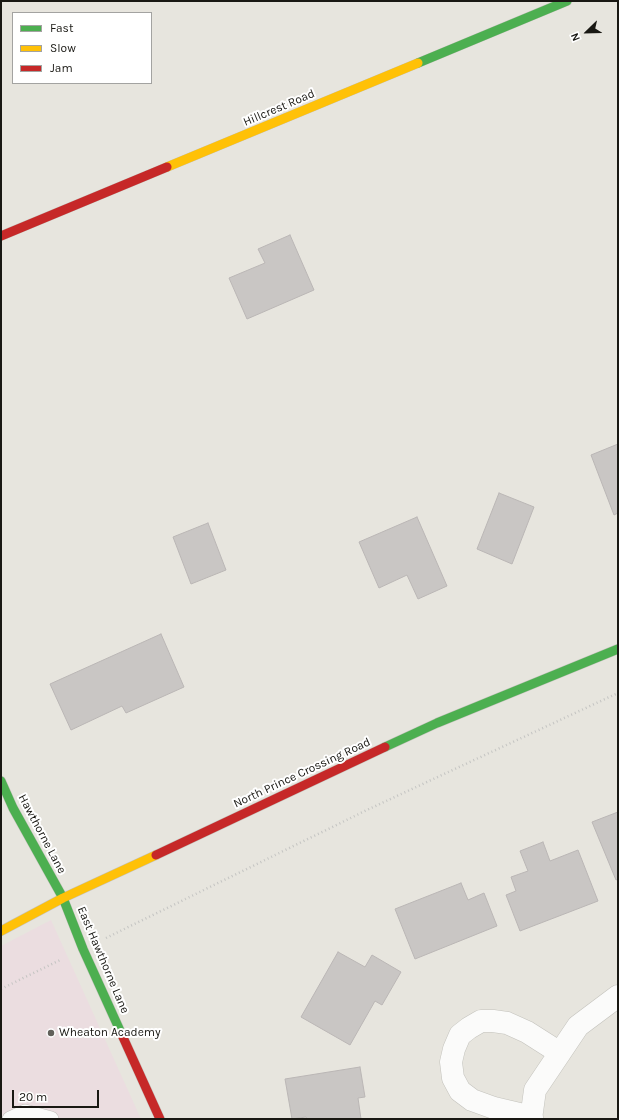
<!DOCTYPE html>
<style>
body{margin:0}
#map{position:relative;width:619px;height:1120px;overflow:hidden;background:#e7e5de;font-family:Karla,sans-serif}
canvas{display:block}
.frame{position:absolute;inset:0;border:2px solid #191813;pointer-events:none}
.legend{position:absolute;left:12px;top:12px;width:140px;height:72px;box-sizing:border-box;background:#fff;border:1px solid #a3a3a1;margin:0;padding:5px 7px;list-style:none;font-size:12px;color:#191813}
.legend li{display:flex;align-items:center;gap:8px;height:20px}
.legend b{width:20px;border:1px solid #a3a3a1}
.north{position:absolute;left:567px;top:12px;width:40px;height:40px;-webkit-text-stroke:3px #fff;paint-order:stroke;rotate:247deg;font-size:11px;font-weight:700;line-height:16px;text-align:center;color:#191813}
.north::after{content:'';display:block;margin:auto;width:14px;height:18px;background:#191813;clip-path:polygon(50% 0,100% 100%,50% 72%,0 100%)}
.scale{position:absolute;left:12px;top:1090px;width:87px;height:18px;box-sizing:border-box;border:2px solid #191813;border-top:0;padding-left:5px;font-size:12px;line-height:14px;white-space:nowrap;color:#191813;-webkit-text-stroke:3px #fff;paint-order:stroke}
</style>
<div id="map">
<canvas width="619" height="1120"></canvas>
<div class="frame"></div>
<ul class="legend">
<li><b style="height:5px;background:#4caf50"></b>Fast</li>
<li><b style="height:5px;background:#ffc107"></b>Slow</li>
<li><b style="height:5px;background:#c62828"></b>Jam</li>
</ul>
<div class="north">N</div>
<div class="scale">20 m</div>
</div>
<script>
const ctx = document.querySelector('canvas').getContext('2d');
ctx.lineJoin = 'round';
function fillPath(path, color) { ctx.fillStyle = color; ctx.fill(path, 'evenodd'); }
const poly = rows => new Path2D(rows.map(r => 'M' + r).join(''));
function stroke(path, color, width, dash) { ctx.strokeStyle = color; ctx.lineWidth = width; ctx.lineCap = dash ? 'butt' : 'round'; ctx.setLineDash(dash || []); ctx.stroke(path); }
function drawText(font, color, halo, rows, align = 'center') {
  ctx.font = font + ' Karla,sans-serif'; ctx.lineWidth = 4; ctx.setLineDash([]); ctx.textBaseline = 'middle'; ctx.strokeStyle = halo; ctx.fillStyle = color; for (const [text, x, y, turn = 0] of rows) {
    ctx.save(); ctx.translate(x, y); ctx.rotate((+turn || 0) * Math.PI / 180); ctx.textAlign = isNaN(turn) ? turn : align; if (halo) ctx.strokeText(text, 0, 0); ctx.fillText(text, 0, 0); ctx.restore();
  }
}
fillPath(poly([
 [51,920,141,1119,1,1119,1,946]
]), '#ebdde0');
const building = poly([
 [290,235,314,290,247,319,229,278,265,263,258,249,290,235],
 [618,444,618,513,614,515,591,455,618,444],
 [499,493,534,507,512,564,477,549,499,493],
 [417,517,447,586,418,599,407,575,379,588,359,542,417,517],
 [208,523,226,570,191,584,173,537,208,523],
 [161,634,184,687,126,713,122,706,71,730,50,684,161,634],
 [618,812,618,879,616,880,592,822,618,812],
 [543,842,550,861,578,850,598,901,520,931,506,895,516,891,511,877,528,871,520,851,543,842],
 [461,883,468,900,484,893,497,926,415,959,395,909,461,883],
 [338,952,365,967,372,955,401,972,382,1005,375,1001,350,1045,301,1017,338,952],
 [360,1067,365,1097,358,1098,361,1119,307,1119,306,1117,292,1119,285,1079,360,1067]
]);
fillPath(building, '#c9c6c4');
stroke(building, '#bab6b5', 1);
const lane = poly([
 [10,1119,25,1112,51,1119]
]);
const street = poly([
 [532,1117,494,1108,472,1100,460,1091,453,1078,451,1062,454,1049,460,1035,469,1028,481,1021,493,1021,507,1023,527,1032,560,1053],
 [531,1119,535,1090,578,1026,618,996]
]);
const fast = poly([
 [418,63,567,1],
 [385,747,437,723,618,649],
 [1,781,13,808,63,898,83,949,122,1035]
]);
const slow = poly([
 [167,167,418,63],
 [1,931,63,898,156,855]
]);
const jam = poly([
 [1,236,167,167],
 [156,855,385,747],
 [122,1035,160,1119]
]);
stroke(lane, '#c3c2bc', 16);
stroke(street, '#c3c2bc', 23);
stroke(fast, '#c3c2bc', 10);
stroke(slow, '#c3c2bc', 10);
stroke(jam, '#c3c2bc', 10);
stroke(poly([
 [106,938,369,809,618,693],
 [1,989,60,960]
]), '#c4c4c2', 2.5, [1, 3]);
stroke(lane, '#fbfbfa', 15);
stroke(street, '#fbfbfa', 22);
stroke(fast, '#4caf50', 9);
stroke(slow, '#ffc107', 9);
stroke(jam, '#c62828', 9);
for (const [x, y, r, color] of [
 [51,1033,4,"#61605a"]
]) { const dot = new Path2D(); dot.arc(x, y, r, 0, 2 * Math.PI); ctx.fillStyle = color; ctx.fill(dot); stroke(dot, '#fff', 1.5); }
drawText('12px', '#191813', '#fff', [
 ["Hillcrest Road",279,108,-23],
 ["North Prince Crossing Road",302,773,-25],
 ["Hawthorne Lane",42,834,62],
 ["East Hawthorne Lane",103,960,67]
]);
drawText('12px', '#191813', '#fff', [
 ["Wheaton Academy",59,1033]
], 'left');
</script>
